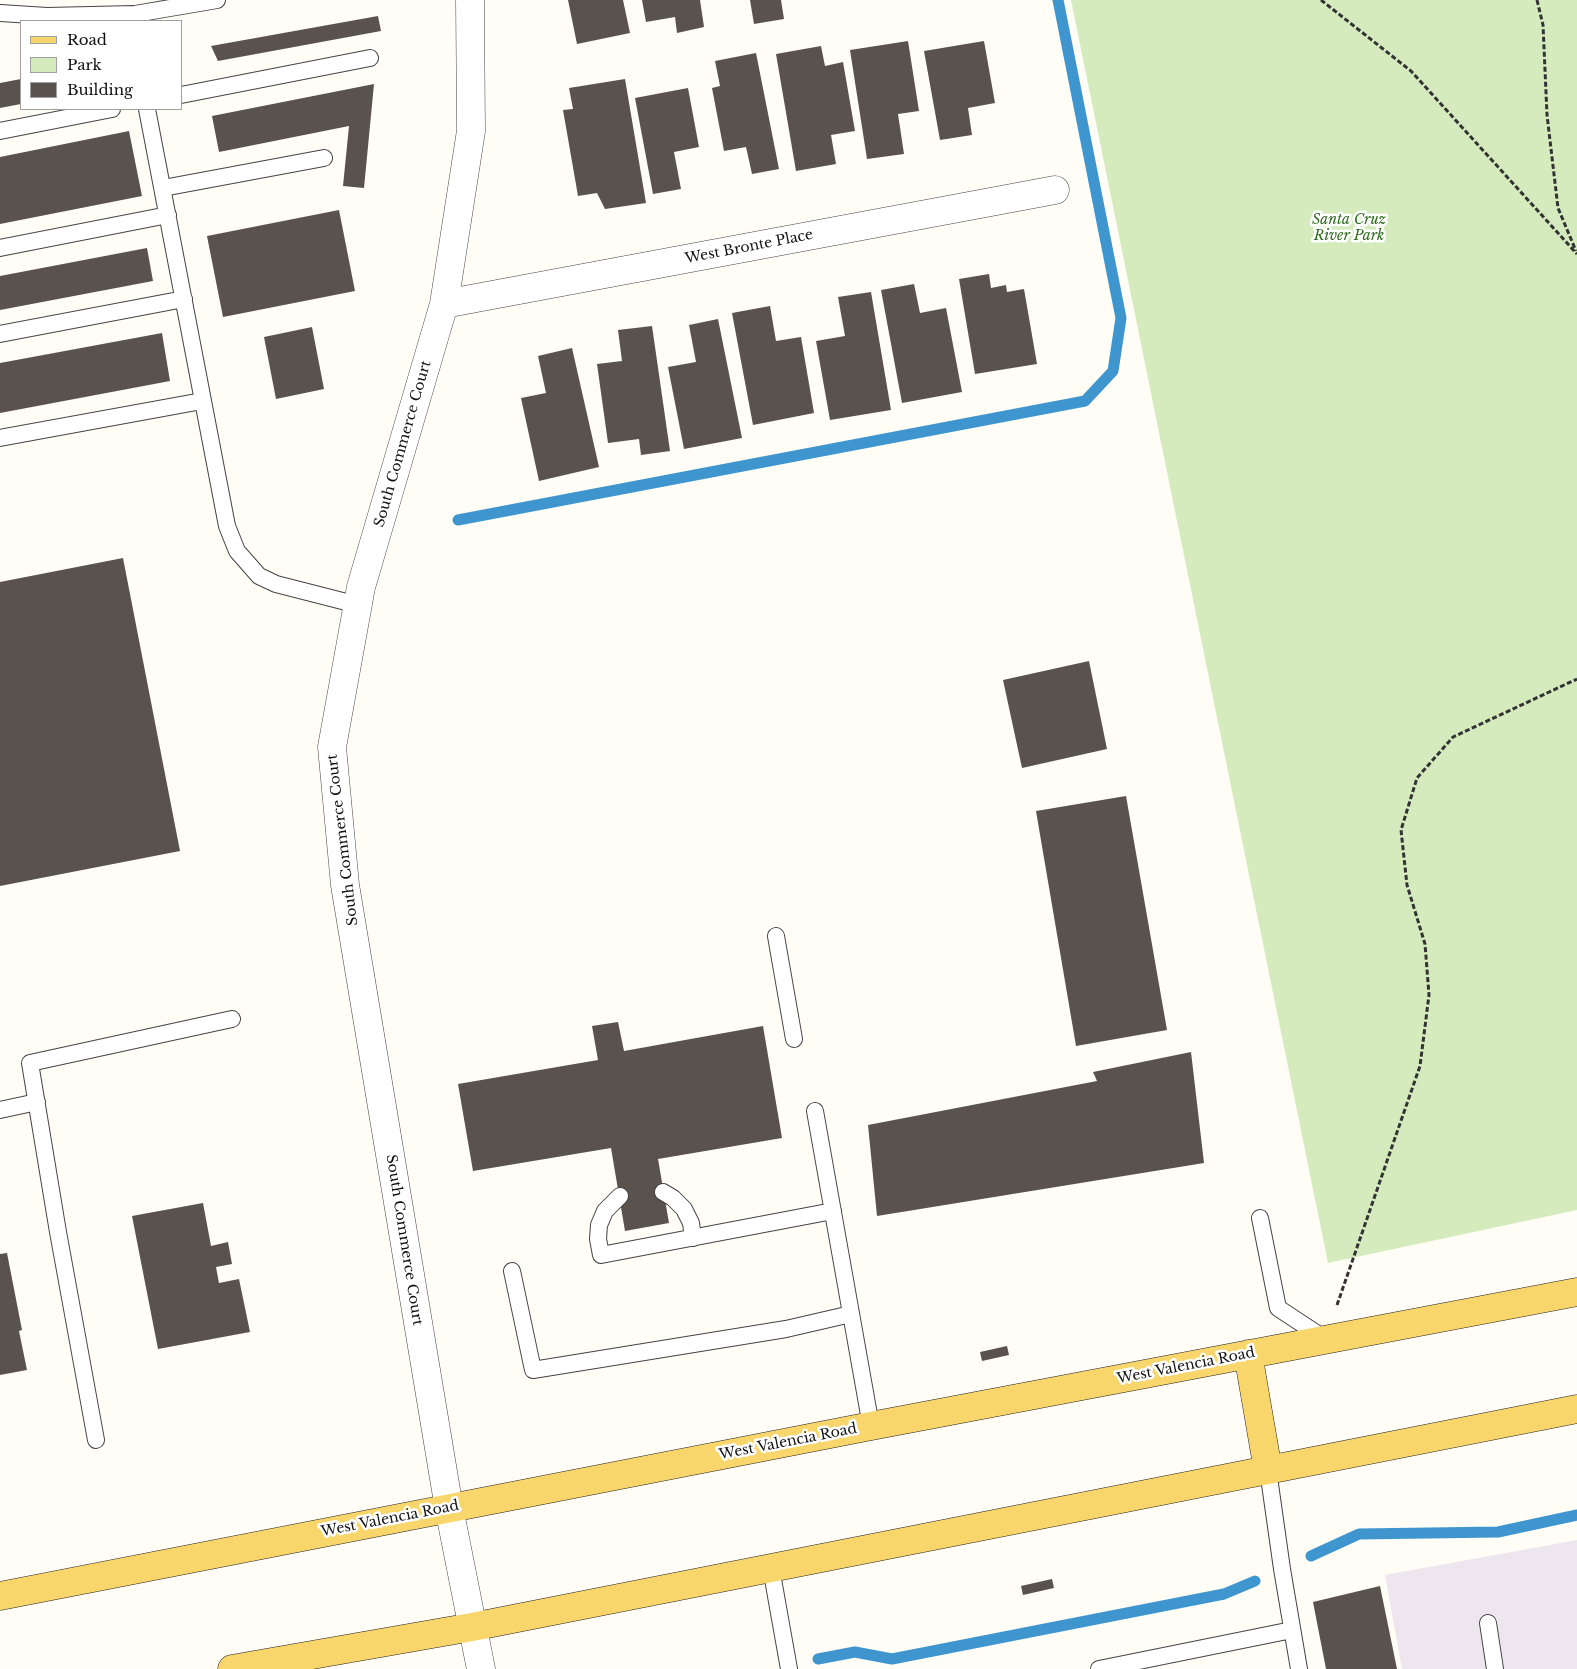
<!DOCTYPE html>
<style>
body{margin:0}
#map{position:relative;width:1577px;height:1669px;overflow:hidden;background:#fffdf5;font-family:"Libre Baskerville",serif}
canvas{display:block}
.legend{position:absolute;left:20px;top:20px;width:162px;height:90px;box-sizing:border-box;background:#fff;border:1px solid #a0a0a0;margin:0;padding:6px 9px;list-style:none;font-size:15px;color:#111}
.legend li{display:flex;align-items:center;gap:10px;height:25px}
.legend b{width:25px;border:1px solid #a0a0a0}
</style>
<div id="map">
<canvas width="1577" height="1669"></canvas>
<ul class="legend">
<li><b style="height:6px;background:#f9d66b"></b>Road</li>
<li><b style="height:14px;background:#d5ebbd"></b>Park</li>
<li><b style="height:14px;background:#5a524d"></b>Building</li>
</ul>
</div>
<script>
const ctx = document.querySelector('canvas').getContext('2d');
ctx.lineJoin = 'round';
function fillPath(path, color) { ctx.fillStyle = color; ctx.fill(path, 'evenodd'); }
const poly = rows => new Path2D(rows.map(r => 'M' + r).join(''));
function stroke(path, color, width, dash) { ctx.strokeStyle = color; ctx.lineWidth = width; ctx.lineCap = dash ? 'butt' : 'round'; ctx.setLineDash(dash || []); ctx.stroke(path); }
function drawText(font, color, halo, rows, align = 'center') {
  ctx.font = font + ' "Libre Baskerville",serif'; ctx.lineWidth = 5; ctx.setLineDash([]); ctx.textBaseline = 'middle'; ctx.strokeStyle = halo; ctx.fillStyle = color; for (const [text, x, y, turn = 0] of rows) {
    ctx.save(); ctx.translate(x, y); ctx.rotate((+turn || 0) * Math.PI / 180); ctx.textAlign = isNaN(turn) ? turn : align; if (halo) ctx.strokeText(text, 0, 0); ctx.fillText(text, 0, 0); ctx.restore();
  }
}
fillPath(poly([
 [1577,1540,1577,1669,1402,1669,1385,1575]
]), '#eee6ef');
fillPath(poly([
 [1071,0,1577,0,1577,1210,1328,1263]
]), '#d5ebbd');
stroke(poly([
 [458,520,1085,401,1113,371,1121,318,1058,0],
 [1311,1556,1359,1534,1498,1532,1577,1515],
 [818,1659,855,1652,892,1659,1224,1594,1255,1581]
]), '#3f96cf', 11);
fillPath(poly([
 [568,0,623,0,630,33,577,44],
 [642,0,700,0,704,27,677,33,675,17,646,22],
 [750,0,781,0,784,19,754,24],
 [378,16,381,31,218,61,211,46],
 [908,41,919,111,898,114,904,154,867,159,850,50],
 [984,41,995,103,968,108,972,135,940,140,924,51],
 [821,46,825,66,843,62,855,131,831,135,836,164,796,171,776,54],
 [756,53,779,169,752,174,746,147,724,151,712,88,720,86,715,61],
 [21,79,21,104,0,108,0,83],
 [625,79,646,203,605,209,597,193,578,196,563,110,573,109,569,88],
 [374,84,364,188,343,186,349,126,219,152,212,116],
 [688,88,699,147,674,152,681,189,653,194,635,98],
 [129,131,142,196,0,224,0,157],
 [339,210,355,291,223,317,207,236],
 [147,248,153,281,0,310,0,276],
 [989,274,991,288,1006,285,1007,292,1024,289,1037,364,975,374,959,279],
 [914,284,920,313,946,308,962,392,902,403,881,290],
 [871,292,891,410,830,420,816,341,845,336,838,297],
 [770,306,776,341,801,337,814,413,753,425,732,313],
 [718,319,742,438,684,449,668,367,696,362,689,325],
 [652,326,670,451,641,455,639,439,608,443,597,364,622,361,618,330],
 [312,327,324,389,276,399,264,337],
 [162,333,170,381,0,413,0,363],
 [572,348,599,467,539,481,521,398,546,393,538,356],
 [123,558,180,851,0,886,0,582],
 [1089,661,1107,749,1022,768,1003,680],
 [1126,796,1167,1030,1076,1046,1036,811],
 [618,1022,624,1051,763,1026,782,1138,658,1159,669,1223,625,1231,611,1148,473,1171,458,1084,598,1060,592,1026],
 [1191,1052,1204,1163,877,1216,868,1125,1097,1081,1093,1072],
 [203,1203,211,1246,228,1242,232,1264,216,1267,219,1283,239,1279,250,1332,158,1349,132,1216],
 [7,1253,22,1330,19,1331,27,1370,0,1375,0,1254],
 [1007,1346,1009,1355,982,1361,980,1352],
 [1052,1579,1054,1588,1023,1595,1021,1586],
 [1380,1586,1397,1669,1326,1669,1313,1602]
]), '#5a524d');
const lane = poly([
 [0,13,47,16,135,14,217,0],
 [181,95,370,58],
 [147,109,227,526,237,551,259,576,276,584,358,605],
 [0,131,112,109],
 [163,188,324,158],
 [0,248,168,215],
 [0,334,184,299],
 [0,438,202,401],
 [776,936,794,1039],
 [0,1110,37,1102],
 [815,1111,871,1426],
 [663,1192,673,1198,684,1209,691,1223,693,1238],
 [620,1196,605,1211,599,1225,598,1239,601,1255,833,1211],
 [1260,1218,1278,1308,1325,1339],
 [512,1271,533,1370,786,1329,851,1314],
 [96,1440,58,1232,30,1063,232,1019],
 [1268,1470,1282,1569,1299,1669],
 [771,1568,789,1669],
 [1488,1623,1495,1669],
 [1099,1669,1292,1630]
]);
const street = poly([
 [470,0,471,131,444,304,361,587,332,747,345,885,449,1508,481,1669],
 [444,304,1055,190]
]);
const primary = poly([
 [1248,1354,1268,1470],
 [0,1596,871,1426,1577,1292],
 [232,1669,472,1627,1577,1409]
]);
stroke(lane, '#444', 18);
stroke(street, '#444', 29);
stroke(primary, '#222', 29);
stroke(poly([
 [1321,0,1411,71,1577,254],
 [1537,0,1543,25,1547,115,1558,208,1576,251],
 [1337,1305,1420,1066,1429,995,1425,944,1407,885,1401,830,1417,778,1453,737,1577,679]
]), '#333', 3, [5, 2.5]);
stroke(lane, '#fff', 16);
stroke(street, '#fff', 28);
stroke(primary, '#f9d66b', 28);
drawText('italic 14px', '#2f6b1f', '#fff', [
 ["Santa Cruz",1349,220],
 ["River Park",1349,236]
]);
drawText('14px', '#111', '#fff', [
 ["West Bronte Place",749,247,-11],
 ["South Commerce Court",403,444,-74],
 ["South Commerce Court",343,840,-97],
 ["South Commerce Court",404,1240,81],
 ["West Valencia Road",1186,1366,-11],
 ["West Valencia Road",788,1442,-11],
 ["West Valencia Road",390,1519,-11]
]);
</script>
